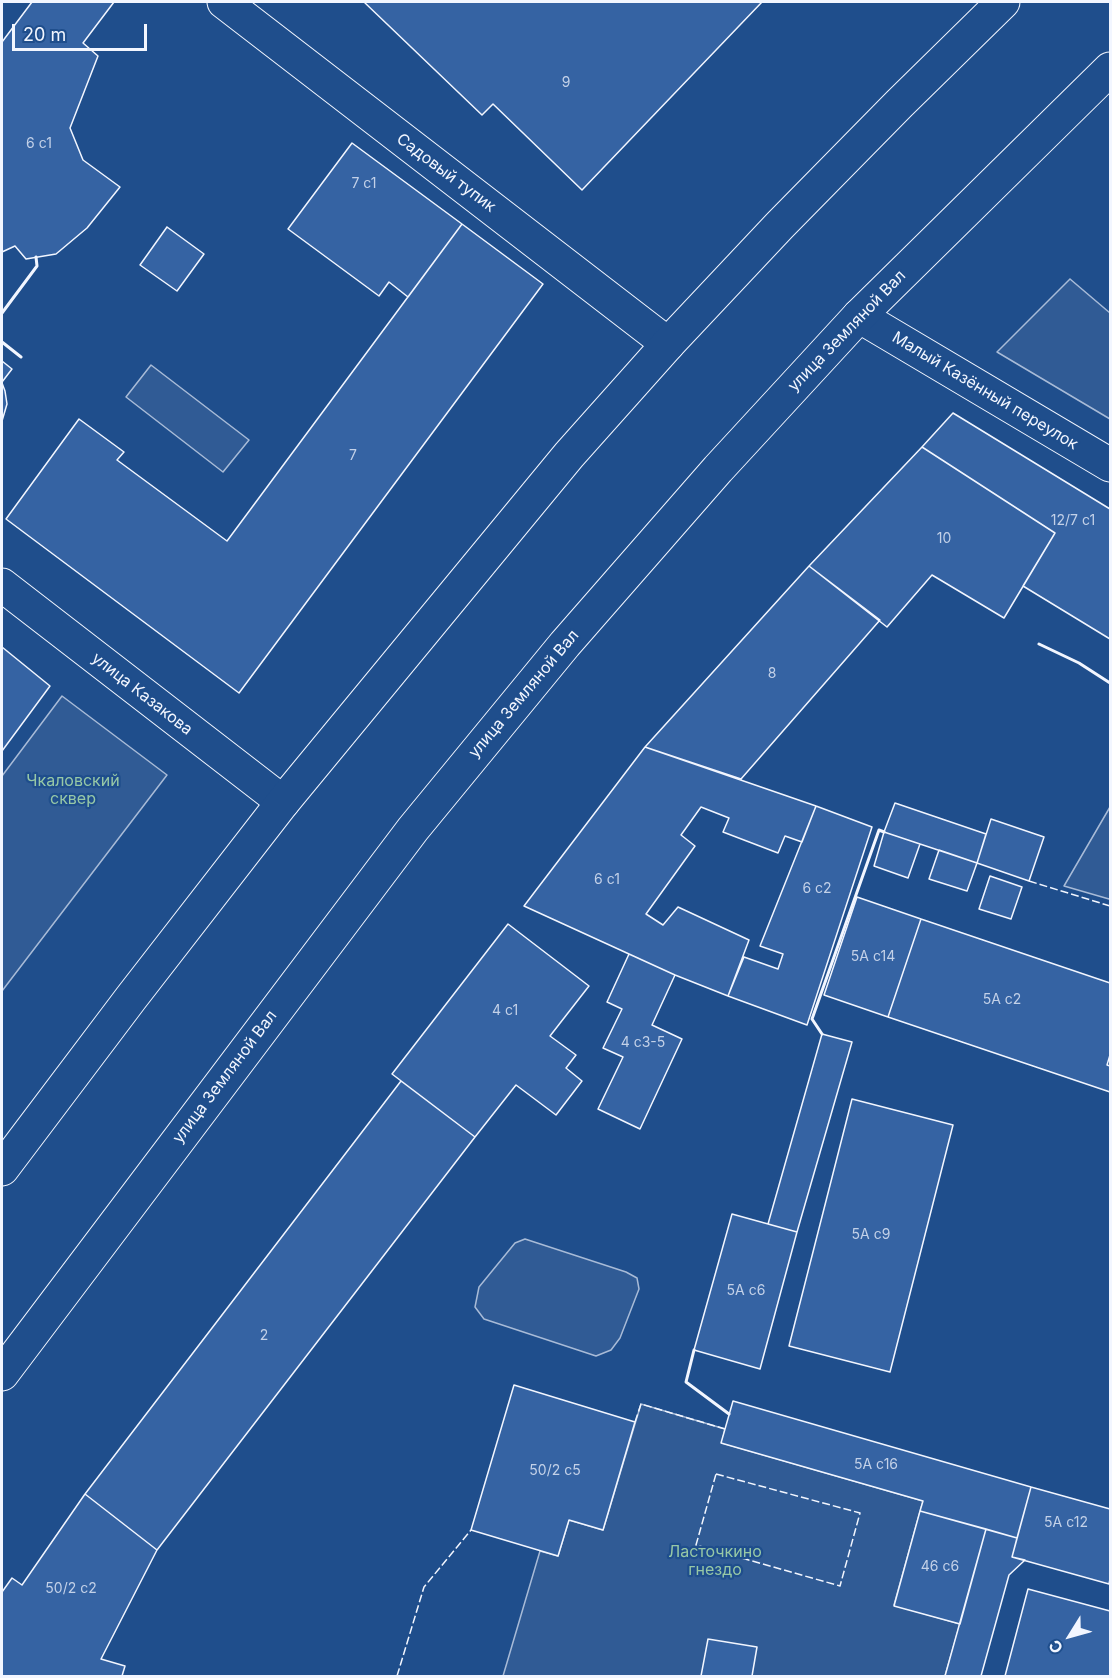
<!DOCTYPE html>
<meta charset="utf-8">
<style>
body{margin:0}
#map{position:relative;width:1112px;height:1678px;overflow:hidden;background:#1f4e8c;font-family:Inter,sans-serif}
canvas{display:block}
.frame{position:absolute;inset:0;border:3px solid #f2f6ff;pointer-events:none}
.north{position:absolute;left:1040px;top:1606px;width:60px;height:60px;-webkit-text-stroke:4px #1f4e8c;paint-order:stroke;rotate:233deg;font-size:16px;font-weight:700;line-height:24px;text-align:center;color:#f2f6ff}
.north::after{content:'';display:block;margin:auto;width:21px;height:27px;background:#f2f6ff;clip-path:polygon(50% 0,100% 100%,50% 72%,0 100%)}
.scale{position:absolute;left:12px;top:24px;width:135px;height:27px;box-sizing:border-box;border:3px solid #f2f6ff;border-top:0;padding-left:8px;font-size:18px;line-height:21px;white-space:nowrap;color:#f2f6ff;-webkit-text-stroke:4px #1f4e8c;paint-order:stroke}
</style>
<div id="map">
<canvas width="1112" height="1678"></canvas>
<div class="frame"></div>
<div class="north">С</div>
<div class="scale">20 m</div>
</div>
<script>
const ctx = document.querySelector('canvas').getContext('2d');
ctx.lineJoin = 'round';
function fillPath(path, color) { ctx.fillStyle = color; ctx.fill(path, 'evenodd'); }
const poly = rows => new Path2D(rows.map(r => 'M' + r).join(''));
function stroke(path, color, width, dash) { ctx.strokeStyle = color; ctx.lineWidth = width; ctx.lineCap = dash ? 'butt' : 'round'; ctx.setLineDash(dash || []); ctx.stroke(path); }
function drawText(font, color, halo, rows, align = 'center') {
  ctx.font = font + ' Inter,sans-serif'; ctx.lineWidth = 4.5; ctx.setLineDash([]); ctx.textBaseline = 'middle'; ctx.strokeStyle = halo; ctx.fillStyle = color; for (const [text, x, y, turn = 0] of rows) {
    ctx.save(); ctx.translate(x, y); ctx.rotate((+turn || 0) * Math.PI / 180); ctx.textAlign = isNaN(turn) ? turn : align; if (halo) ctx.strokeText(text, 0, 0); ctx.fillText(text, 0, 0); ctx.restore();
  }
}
const green = poly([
 [1070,279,1110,313,1110,419,997,352,1070,279],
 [151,365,249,440,223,472,126,397,151,365],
 [62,696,167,775,2,991,2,776,62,696],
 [1110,807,1110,898,1109,899,1064,886,1110,807],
 [525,1239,626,1272,637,1278,639,1289,620,1338,611,1350,596,1356,484,1319,475,1307,479,1287,515,1243,525,1239],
 [641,1404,725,1429,722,1443,923,1501,894,1605,960,1624,945,1676,503,1676,540,1551,558,1556,569,1520,603,1530,641,1404]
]);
fillPath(green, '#305b95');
stroke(green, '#a8bbd7', 1.5);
const building = poly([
 [32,2,114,2,83,43,98,56,70,128,83,160,120,187,87,228,56,254,26,259,15,246,2,252,2,42,32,2],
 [364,2,762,2,582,190,493,104,482,115,364,2],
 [352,143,462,224,408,297,389,282,379,296,288,229,352,143],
 [462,224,543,284,239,693,6,519,79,419,124,452,117,460,227,541,462,224],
 [167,227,204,254,177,291,140,265,167,227],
 [2,361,12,369,2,382,2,361],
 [2,383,5,391,7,404,2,421,2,383],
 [953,413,1110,509,1110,639,1023,586,1055,533,922,447,953,413],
 [922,447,1055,533,1004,618,932,575,887,627,809,566,922,447],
 [809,566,880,620,741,779,645,747,809,566],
 [2,647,50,686,2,751,2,647],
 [645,747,816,806,802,842,785,836,778,853,723,832,729,818,701,807,681,835,695,846,646,914,663,925,678,907,749,940,728,996,675,975,524,906,645,747],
 [895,803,986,834,977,863,884,832,895,803],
 [816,806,872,827,807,1025,728,996,744,957,778,969,783,954,760,946,816,806],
 [991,819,1044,837,1029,881,977,863,991,819],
 [884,832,920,844,908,878,874,866,884,832],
 [939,850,977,863,967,891,929,879,939,850],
 [990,876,1022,887,1011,919,979,909,990,876],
 [857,897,921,919,888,1017,824,995,857,897],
 [921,919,1110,983,1110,1055,1107,1065,1110,1066,1110,1092,888,1017,921,919],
 [508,924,589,986,550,1036,576,1055,566,1068,582,1081,556,1115,516,1085,475,1137,392,1074,508,924],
 [629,954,675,975,652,1025,682,1039,640,1129,598,1109,623,1057,603,1048,622,1009,607,1002,629,954],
 [822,1034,852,1042,797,1232,768,1224,822,1034],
 [401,1081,475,1137,157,1550,85,1494,401,1081],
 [852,1099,953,1125,890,1372,789,1346,852,1099],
 [732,1214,797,1232,760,1369,694,1350,732,1214],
 [514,1385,635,1422,603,1530,569,1520,558,1556,471,1530,514,1385],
 [733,1401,1031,1487,1017,1538,920,1511,923,1501,721,1443,733,1401],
 [1031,1487,1110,1509,1110,1579,1109,1584,1012,1557,1031,1487],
 [85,1494,157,1550,101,1659,125,1666,122,1676,2,1676,2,1592,12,1578,22,1585,85,1494],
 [920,1511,986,1529,960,1624,894,1606,920,1511],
 [986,1529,1017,1538,1012,1557,1025,1560,1009,1575,981,1676,945,1676,986,1529],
 [1028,1589,1110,1611,1110,1676,1005,1676,1028,1589],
 [708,1639,757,1647,752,1676,701,1676,708,1639]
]);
fillPath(building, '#3563a3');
stroke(building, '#f2f6ff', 1.5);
const street = poly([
 [224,2,668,344],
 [859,316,1110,465]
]);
const secondary = poly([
 [2,585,283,802]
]);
const primary = poly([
 [2,1169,131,998,283,802,569,455,668,344,780,225,899,104,1003,2],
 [2,1374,413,829,565,644,718,469,859,316,1110,69]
]);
stroke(street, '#f2f6ff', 35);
stroke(secondary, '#f2f6ff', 35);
stroke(primary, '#f2f6ff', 35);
stroke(street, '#1f4e8c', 33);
stroke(secondary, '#1f4e8c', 33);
stroke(primary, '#1f4e8c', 33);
stroke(poly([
 [1029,881,1110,906],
 [635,1422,641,1404,725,1429],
 [716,1474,860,1513,840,1586,696,1545,716,1474],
 [397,1676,424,1587,471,1530]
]), '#f2f6ff', 1.5, [8, 3]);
stroke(poly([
 [2,313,37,266,36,257],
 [2,342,21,357],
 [1039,644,1079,663,1110,683],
 [822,1034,812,1019,879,830,884,832],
 [694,1350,686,1382,729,1414]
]), '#f2f6ff', 3);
drawText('14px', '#c3d1e8', null, [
 ["9",566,83],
 ["6 с1",39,144],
 ["7 с1",364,184],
 ["7",353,456],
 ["12/7 с1",1073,521],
 ["10",944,539],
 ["8",772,674],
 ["6 с1",607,880],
 ["6 с2",817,889],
 ["5А с14",873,957],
 ["5А с2",1002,1000],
 ["4 с1",505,1011],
 ["4 с3-5",643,1043],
 ["5А с9",871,1235],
 ["5А с6",746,1291],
 ["2",264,1336],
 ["5А с16",876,1465],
 ["50/2 с5",555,1471],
 ["5А с12",1066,1523],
 ["46 с6",940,1567],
 ["50/2 с2",71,1589]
]);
drawText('16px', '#f2f6ff', '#1f4e8c', [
 ["Садовый тупик",446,173,37],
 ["улица Земляной Вал",847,331,-46],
 ["Малый Казённый переулок",985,391,31],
 ["улица Казакова",142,694,38],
 ["улица Земляной Вал",524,694,-50],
 ["улица Земляной Вал",225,1077,-53]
]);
drawText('16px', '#97c8a6', '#1f4e8c', [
 ["Чкаловский",73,781],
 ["сквер",73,799],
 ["Ласточкино",715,1552],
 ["гнездо",715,1570]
]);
</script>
